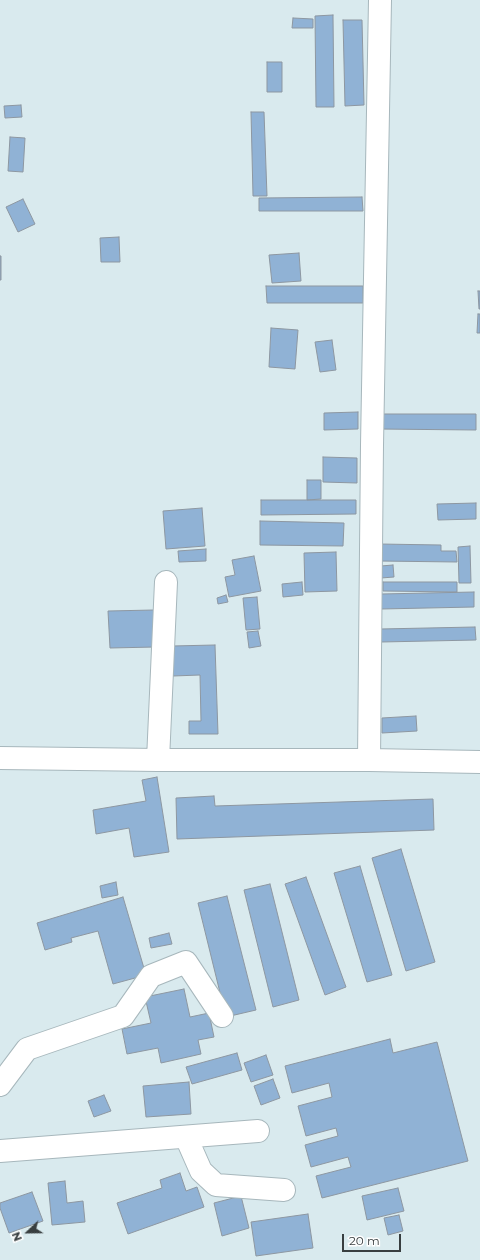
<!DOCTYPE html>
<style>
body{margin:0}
#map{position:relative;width:480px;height:1260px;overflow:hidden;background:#d9eaee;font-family:Montserrat,sans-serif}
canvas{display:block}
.north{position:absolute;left:8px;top:1212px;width:40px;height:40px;-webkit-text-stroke:3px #fff;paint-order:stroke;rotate:248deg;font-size:11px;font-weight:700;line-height:16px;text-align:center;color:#383e40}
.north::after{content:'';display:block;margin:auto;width:14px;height:18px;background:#383e40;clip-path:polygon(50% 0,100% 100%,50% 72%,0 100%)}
.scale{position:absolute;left:342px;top:1234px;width:59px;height:18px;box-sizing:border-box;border:2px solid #383e40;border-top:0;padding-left:5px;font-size:12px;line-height:14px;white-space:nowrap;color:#383e40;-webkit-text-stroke:3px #fff;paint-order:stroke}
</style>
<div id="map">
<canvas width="480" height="1260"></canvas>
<div class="north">N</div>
<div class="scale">20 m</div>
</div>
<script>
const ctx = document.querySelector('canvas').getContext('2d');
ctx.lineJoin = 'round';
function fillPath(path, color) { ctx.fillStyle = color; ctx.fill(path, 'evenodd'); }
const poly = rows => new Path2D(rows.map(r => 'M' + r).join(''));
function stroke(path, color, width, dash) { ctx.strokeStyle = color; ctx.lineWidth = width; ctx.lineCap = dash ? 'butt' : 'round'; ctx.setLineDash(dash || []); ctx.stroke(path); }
const building = poly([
 [333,15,334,107,316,107,315,16,333,15],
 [293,18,313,19,313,28,292,28,293,18],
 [343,20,362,20,364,105,345,106,343,20],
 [267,62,282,62,282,92,267,92,267,62],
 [21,105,22,117,5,118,4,106,21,105],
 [251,112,264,112,267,196,253,196,251,112],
 [10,137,25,138,23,172,8,171,10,137],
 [362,197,363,211,259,211,259,198,362,197],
 [23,199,35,224,18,232,6,207,23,199],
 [119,237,120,262,101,262,100,238,119,237],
 [299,253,301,281,272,283,269,255,299,253],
 [0,256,1,256,1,280,0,280,0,256],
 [266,286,363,286,363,303,267,303,266,286],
 [478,291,480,291,480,309,479,309,478,291],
 [478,314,480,314,480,333,477,333,478,314],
 [271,328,298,330,295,369,269,367,271,328],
 [332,340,336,370,320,372,315,342,332,340],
 [358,412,358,429,324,430,324,413,358,412],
 [378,414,476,414,476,430,378,429,378,414],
 [323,457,357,458,357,483,323,482,323,457],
 [307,480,321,480,321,499,307,500,307,480],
 [261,500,356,500,356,514,261,515,261,500],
 [476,503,476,519,438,520,437,504,476,503],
 [202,508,205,546,166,549,163,511,202,508],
 [260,521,344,523,343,546,260,545,260,521],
 [379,544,441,545,441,551,456,551,457,562,379,561,379,544],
 [470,546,471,583,459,583,458,547,470,546],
 [206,549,206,561,179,562,178,551,206,549],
 [336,552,337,591,305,592,304,553,336,552],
 [254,556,261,591,229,597,225,577,235,575,232,560,254,556],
 [393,565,394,577,381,578,381,566,393,565],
 [302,582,303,595,283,597,282,584,302,582],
 [383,582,457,582,457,592,383,591,383,582],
 [474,592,474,607,381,609,381,594,474,592],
 [226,595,228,602,218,604,217,598,226,595],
 [257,597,260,629,246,630,243,598,257,597],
 [154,610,155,647,110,648,108,611,154,610],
 [475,627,476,640,381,642,380,629,475,627],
 [258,631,261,646,249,648,247,632,258,631],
 [215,645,218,734,189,734,189,721,201,721,200,675,173,676,172,646,215,645],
 [416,716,417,731,382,733,382,718,416,716],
 [157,777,169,852,134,857,129,828,96,834,93,810,146,801,142,780,157,777],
 [214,796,215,806,433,799,434,830,177,839,176,798,214,796],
 [401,849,435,962,406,971,372,858,401,849],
 [360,866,392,975,367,982,334,873,360,866],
 [306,877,346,987,325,995,285,884,306,877],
 [116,882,118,895,102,898,100,886,116,882],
 [270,884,299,1000,273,1007,244,890,270,884],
 [227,896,256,1010,226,1017,198,903,227,896],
 [123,897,146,975,113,984,98,931,71,938,72,942,45,950,37,923,123,897],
 [169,933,172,944,151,948,149,938,169,933],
 [184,989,190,1017,209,1013,214,1037,198,1040,201,1054,161,1063,158,1048,127,1054,122,1029,151,1023,145,997,184,989],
 [390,1039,393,1053,437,1042,468,1161,322,1198,316,1176,351,1167,348,1157,311,1167,305,1145,338,1136,336,1128,306,1136,298,1106,332,1097,329,1083,292,1093,285,1066,390,1039],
 [237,1053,242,1070,192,1084,186,1067,237,1053],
 [266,1055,273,1075,251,1082,244,1063,266,1055],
 [273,1079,280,1098,261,1105,254,1086,273,1079],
 [189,1082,191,1114,146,1117,143,1086,189,1082],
 [104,1095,111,1111,94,1117,88,1101,104,1095],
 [180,1173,186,1191,197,1187,204,1207,128,1234,117,1203,162,1188,160,1180,180,1173],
 [65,1181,67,1203,83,1201,85,1222,52,1225,48,1183,65,1181],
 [398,1188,404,1211,367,1220,362,1196,398,1188],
 [32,1192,43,1221,9,1233,0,1208,0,1203,32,1192],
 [241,1196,249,1228,222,1236,214,1203,241,1196],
 [308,1214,313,1248,256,1256,251,1222,308,1214],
 [399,1215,403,1231,388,1235,384,1218,399,1215]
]);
fillPath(building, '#90b2d5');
stroke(building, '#8d97a1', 1);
const minor = poly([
 [0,758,158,760,369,760,480,762],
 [158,760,166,582],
 [369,760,372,445,380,0],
 [0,1085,27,1049,123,1016,151,976,186,962,222,1016],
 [186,1137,201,1171,216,1185,284,1190],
 [0,1151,258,1131]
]);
stroke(minor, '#a7b7bc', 24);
stroke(minor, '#fff', 22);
</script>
